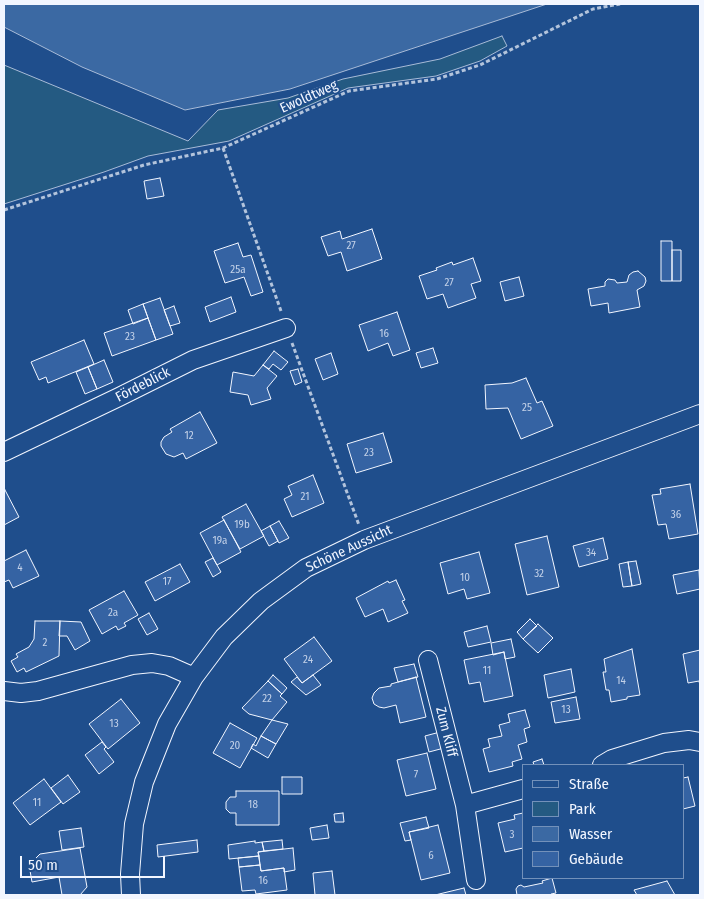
<!DOCTYPE html>
<meta charset="utf-8">
<style>
body{margin:0}
#map{position:relative;width:704px;height:899px;overflow:hidden;background:#1f4e8c;font-family:"Fira Sans Condensed",sans-serif}
canvas{display:block}
.frame{position:absolute;inset:0;border:5px solid #f2f6ff;pointer-events:none}
.legend{position:absolute;left:522px;top:764px;width:162px;height:115px;box-sizing:border-box;background:#1f4e8c;border:1px solid #7391ba;margin:0;padding:6px 9px;list-style:none;font-size:15px;color:#f2f6ff}
.legend li{display:flex;align-items:center;gap:10px;height:25px}
.legend b{width:25px;border:1px solid #7391ba}
.scale{position:absolute;left:20px;top:856px;width:145px;height:22px;box-sizing:border-box;border:2px solid #f2f6ff;border-top:0;padding-left:6px;font-size:15px;line-height:18px;white-space:nowrap;color:#f2f6ff;-webkit-text-stroke:4px #1f4e8c;paint-order:stroke}
</style>
<div id="map">
<canvas width="704" height="899"></canvas>
<div class="frame"></div>
<ul class="legend">
<li><b style="height:6px;background:#1f4e8c"></b>Straße</li>
<li><b style="height:14px;background:#245a82"></b>Park</li>
<li><b style="height:14px;background:#3b69a3"></b>Wasser</li>
<li><b style="height:14px;background:#3563a3"></b>Gebäude</li>
</ul>
<div class="scale">50 m</div>
</div>
<script>
const ctx = document.querySelector('canvas').getContext('2d');
ctx.lineJoin = 'round';
function fillPath(path, color) { ctx.fillStyle = color; ctx.fill(path, 'evenodd'); }
const poly = rows => new Path2D(rows.map(r => 'M' + r).join(''));
function stroke(path, color, width, dash) { ctx.strokeStyle = color; ctx.lineWidth = width; ctx.lineCap = dash ? 'butt' : 'round'; ctx.setLineDash(dash || []); ctx.stroke(path); }
function drawText(font, color, halo, rows, align = 'center') {
  ctx.font = font + ' "Fira Sans Condensed",sans-serif'; ctx.lineWidth = 4; ctx.setLineDash([]); ctx.textBaseline = 'middle'; ctx.strokeStyle = halo; ctx.fillStyle = color; for (const [text, x, y, turn = 0] of rows) {
    ctx.save(); ctx.translate(x, y); ctx.rotate((+turn || 0) * Math.PI / 180); ctx.textAlign = isNaN(turn) ? turn : align; if (halo) ctx.strokeText(text, 0, 0); ctx.fillText(text, 0, 0); ctx.restore();
  }
}
const green = poly([
 [502,36,507,46,480,61,436,76,348,88,229,141,148,156,104,172,4,204,4,65,188,141,218,110,288,98,343,79,440,59,502,36]
]);
fillPath(green, '#245a82');
stroke(green, '#a8bbd7', 1);
const water = poly([
 [4,4,547,4,290,89,185,110,82,67,4,27,4,4]
]);
fillPath(water, '#3b69a3');
stroke(water, '#a8bbd7', 1);
const building = poly([
 [160,178,164,196,147,199,144,181,160,178],
 [372,229,382,259,347,271,341,252,328,256,321,237,340,231,342,239,372,229],
 [661,241,672,241,672,281,661,281,661,241],
 [238,243,243,257,251,255,263,292,251,296,244,277,225,283,214,251,238,243],
 [672,250,681,250,681,281,672,281,672,250],
 [473,258,481,281,471,284,476,298,448,308,443,294,427,299,419,276,437,270,436,268,452,262,453,265,473,258],
 [638,271,645,277,646,281,644,286,637,290,640,307,609,313,608,303,591,306,588,289,605,286,605,282,608,279,615,280,617,283,627,282,629,275,633,272,638,271],
 [519,277,524,296,505,301,500,282,519,277],
 [231,297,236,312,210,322,205,307,231,297],
 [160,298,173,334,156,340,143,304,160,298],
 [143,304,148,318,133,324,128,310,143,304],
 [174,306,180,323,170,326,164,310,174,306],
 [397,312,410,350,393,356,388,343,368,351,359,325,397,312],
 [148,318,156,340,112,356,104,333,148,318],
 [84,340,94,364,48,383,46,377,39,380,31,362,84,340],
 [433,348,438,363,421,368,416,353,433,348],
 [274,351,288,362,281,370,273,364,269,369,263,365,274,351],
 [331,353,338,374,323,380,315,359,331,353],
 [104,360,113,382,97,389,88,367,104,360],
 [263,365,277,376,267,388,271,399,251,405,248,395,230,392,233,372,254,376,263,365],
 [88,367,97,389,85,394,76,372,88,367],
 [298,369,302,382,295,385,290,371,298,369],
 [526,378,537,403,542,401,553,426,521,439,508,408,486,409,485,385,512,383,526,378],
 [200,412,217,443,186,459,183,453,174,457,166,454,161,446,161,442,164,437,172,432,170,429,200,412],
 [383,433,392,462,356,473,347,444,383,433],
 [313,475,324,503,292,517,284,499,292,495,288,486,313,475],
 [690,484,698,534,669,539,666,524,658,525,652,495,661,494,660,489,690,484],
 [5,490,19,517,4,525,4,491,5,490],
 [246,504,264,536,240,549,222,517,246,504],
 [224,520,241,552,217,565,200,533,224,520],
 [279,521,289,538,279,543,270,526,279,521],
 [270,526,278,541,269,546,261,531,270,526],
 [547,536,559,587,527,595,515,544,547,536],
 [603,538,608,559,579,567,573,546,603,538],
 [26,550,39,576,13,588,9,580,4,582,4,561,26,550],
 [479,552,490,593,467,599,464,589,448,594,440,563,479,552],
 [213,558,221,572,213,577,205,562,213,558],
 [636,561,641,584,632,586,628,562,636,561],
 [628,562,632,586,623,587,619,564,628,562],
 [180,564,190,582,155,601,145,582,180,564],
 [699,570,700,589,677,594,673,575,699,570],
 [396,580,405,600,402,601,408,613,388,622,383,609,365,617,356,598,388,581,389,583,396,580],
 [124,591,138,615,124,623,126,626,118,630,116,626,102,634,89,610,124,591],
 [149,613,158,629,147,635,138,619,149,613],
 [530,619,537,626,523,639,517,632,530,619],
 [35,621,60,621,59,656,26,672,24,668,17,672,11,661,18,657,16,654,29,647,34,639,35,621],
 [60,621,81,622,90,641,75,650,67,636,59,636,60,621],
 [538,624,553,638,538,653,523,639,538,624],
 [487,626,491,642,468,647,464,632,487,626],
 [314,637,332,661,302,683,284,659,314,637],
 [511,639,515,657,505,659,504,652,493,655,491,643,511,639],
 [632,649,640,695,627,697,627,699,611,702,609,690,606,690,603,672,606,672,604,659,632,649],
 [700,650,700,686,699,681,688,683,683,654,700,650],
 [504,652,513,696,484,702,480,682,469,684,464,660,504,652],
 [414,664,418,677,398,682,394,668,414,664],
 [571,669,575,692,548,698,544,675,571,669],
 [273,675,287,688,282,694,268,681,273,675],
 [313,675,321,685,306,695,291,682,297,677,302,683,313,675],
 [416,677,426,717,400,723,396,705,384,708,379,707,374,704,372,698,374,693,379,688,391,686,391,684,416,677],
 [268,681,282,694,280,696,287,702,272,720,249,714,242,708,268,681],
 [576,697,580,719,555,723,551,702,576,697],
 [121,699,140,723,108,749,89,724,121,699],
 [525,710,530,727,524,729,527,742,518,745,522,759,512,762,513,766,489,772,483,749,490,747,488,739,502,736,499,725,510,722,508,714,525,710],
 [272,720,288,724,276,744,261,736,272,720],
 [230,723,257,738,240,768,213,753,230,723],
 [440,732,444,748,429,752,425,736,440,732],
 [261,736,276,744,268,758,251,748,253,744,256,746,261,736],
 [102,742,106,747,104,749,114,762,99,774,85,755,102,742],
 [427,753,436,789,406,796,397,760,427,753],
 [542,759,544,765,534,765,533,762,542,759],
 [68,775,80,792,63,804,51,788,68,775],
 [282,777,302,777,302,794,282,794,282,777],
 [688,777,695,806,683,809,683,778,688,777],
 [44,779,61,802,30,825,13,803,44,779],
 [236,791,279,791,279,825,236,825,236,813,230,813,226,809,226,802,230,797,236,797,236,791],
 [343,813,344,822,335,822,334,814,343,813],
 [523,813,523,848,505,852,498,823,515,819,514,815,523,813],
 [426,817,429,828,409,832,411,840,405,841,400,823,426,817],
 [327,825,329,838,312,840,310,828,327,825],
 [438,825,450,873,421,880,409,832,438,825],
 [81,828,84,847,62,850,59,831,81,828],
 [197,840,198,852,158,857,157,845,197,840],
 [282,840,283,849,264,851,262,842,282,840],
 [255,841,255,843,262,842,264,851,258,852,259,856,229,859,228,845,255,841],
 [80,848,87,887,80,895,62,895,59,877,32,882,29,865,40,854,80,848],
 [293,848,295,870,284,872,284,868,261,871,258,852,293,848],
 [259,856,260,865,239,867,238,858,259,856],
 [260,865,261,871,284,868,287,890,256,894,255,890,242,891,239,867,260,865],
 [332,871,335,895,315,895,313,873,332,871],
 [552,878,556,893,551,894,551,895,517,895,516,889,518,886,521,885,524,887,543,883,542,881,552,878],
 [667,881,675,895,637,895,634,890,667,881],
 [464,888,466,895,435,895,464,888]
]);
fillPath(building, '#3563a3');
stroke(building, '#f2f6ff', 1);
const minor = poly([
 [4,452,119,397,193,360,286,328],
 [428,660,465,805,476,880],
 [4,691,21,693,38,691,132,665,152,663,169,666,194,677],
 [602,765,612,759,664,743,689,740,700,742],
 [465,805,523,789],
 [131,895,130,874,134,824,144,782,167,724,194,677,224,637,261,601,306,568,364,540,700,414]
]);
stroke(minor, '#f2f6ff', 20);
stroke(poly([
 [223,148,281,311],
 [4,210,144,165,223,148,349,91,437,79,480,65,593,9,620,4],
 [292,343,359,525]
]), '#b3c4dc', 3, [4, 2.5]);
stroke(minor, '#1f4e8c', 18);
drawText('11px', '#c3d1e8', null, [
 ["27",351,246],
 ["25a",238,270],
 ["27",449,283],
 ["16",384,334],
 ["23",130,337],
 ["25",527,408],
 ["12",189,436],
 ["23",369,453],
 ["21",305,497],
 ["36",676,515],
 ["19b",242,525],
 ["19a",220,541],
 ["34",591,553],
 ["4",20,568],
 ["32",539,574],
 ["10",465,578],
 ["17",167,582],
 ["2a",113,613],
 ["2",45,643],
 ["24",308,660],
 ["11",487,671],
 ["14",621,681],
 ["22",267,699],
 ["13",566,710],
 ["13",114,724],
 ["20",235,746],
 ["7",416,775],
 ["11",37,803],
 ["18",253,805],
 ["3",512,835],
 ["6",431,856],
 ["16",263,881]
]);
drawText('14px', '#f2f6ff', '#1f4e8c', [
 ["Ewoldtweg",309,97,-24],
 ["Fördeblick",143,385,-27],
 ["Schöne Aussicht",349,549,-25],
 ["Zum Kliff",446,732,76]
]);
</script>
